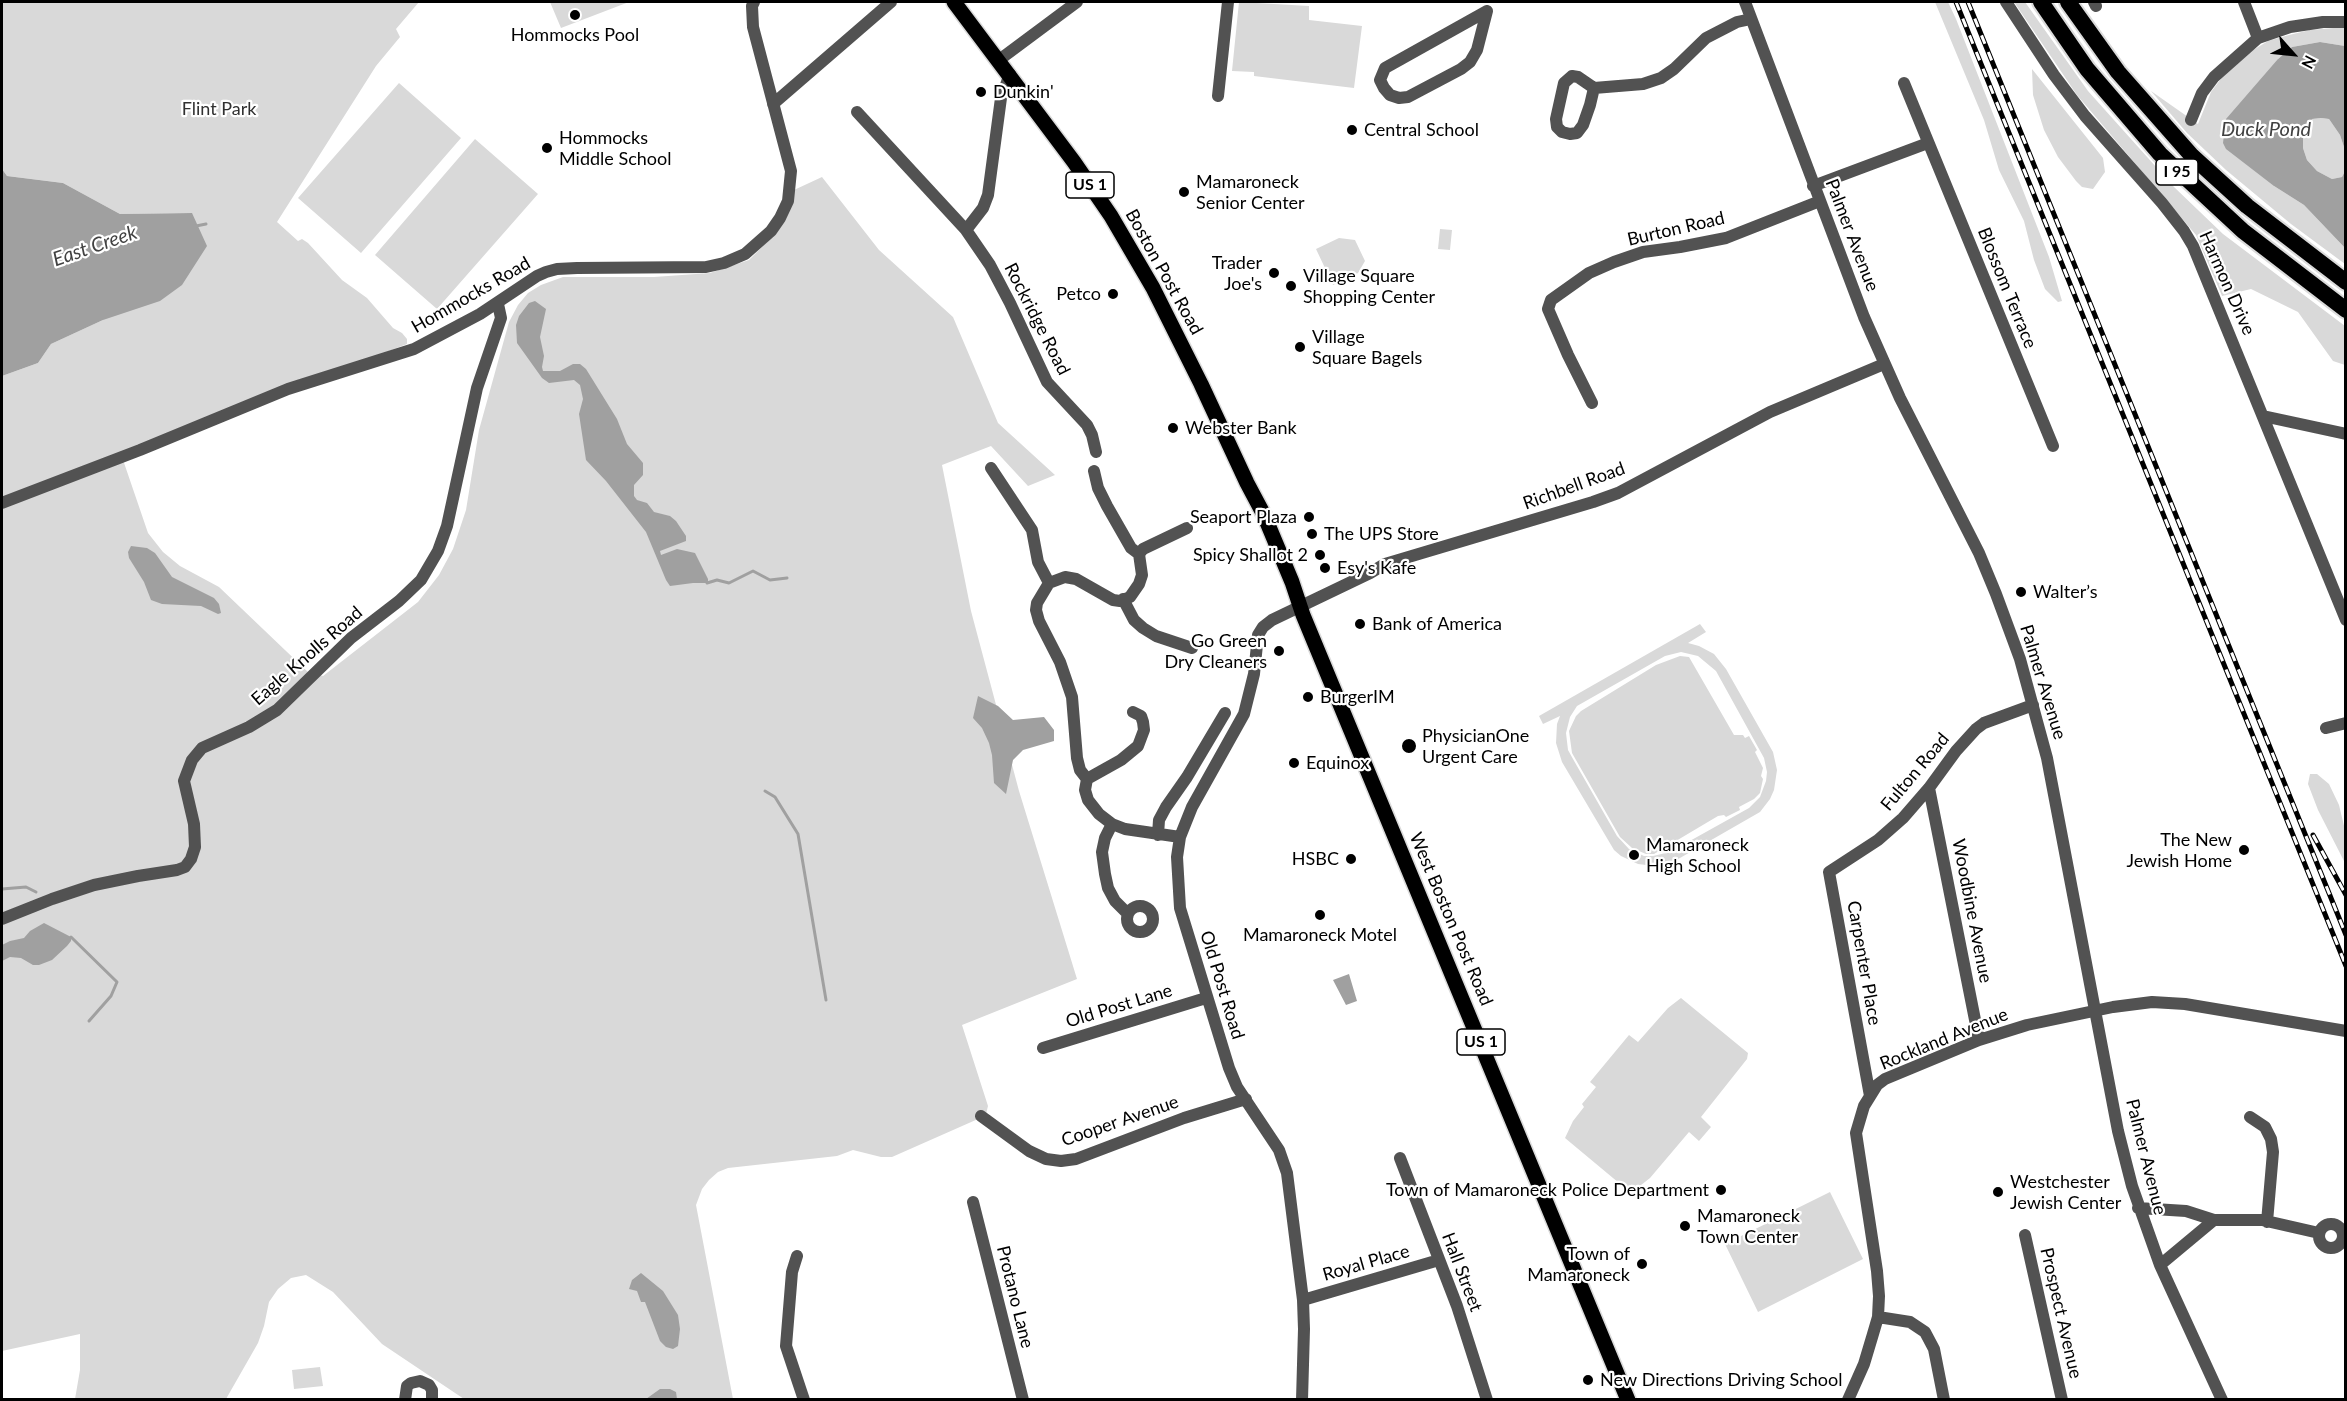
<!DOCTYPE html>
<meta charset="utf-8">
<style>
body{margin:0}
#map{position:relative;width:2347px;height:1401px;overflow:hidden;background:#fff;font-family:Lato,sans-serif}
canvas{display:block}
.frame{position:absolute;inset:0;border:3px solid #000;pointer-events:none}
.north{position:absolute;left:2263px;top:24px;width:60px;height:60px;-webkit-text-stroke:4px #fff;paint-order:stroke;rotate:117deg;font-size:16px;font-weight:700;line-height:24px;text-align:center;color:#000}
.north::after{content:'';display:block;margin:auto;width:21px;height:27px;background:#000;clip-path:polygon(50% 0,100% 100%,50% 72%,0 100%)}
</style>
<div id="map">
<canvas width="2347" height="1401"></canvas>
<div class="frame"></div>
<div class="north">N</div>
</div>
<script>
const ctx = document.querySelector('canvas').getContext('2d');
ctx.lineJoin = 'round';
function fillPath(path, color) { ctx.fillStyle = color; ctx.fill(path, 'evenodd'); }
const poly = rows => new Path2D(rows.map(r => 'M' + r).join(''));
function stroke(path, color, width, dash) { ctx.strokeStyle = color; ctx.lineWidth = width; ctx.lineCap = dash ? 'butt' : 'round'; ctx.setLineDash(dash || []); ctx.stroke(path); }
function drawText(font, color, halo, rows, align = 'center') {
  ctx.font = font + ' Lato,sans-serif'; ctx.lineWidth = 4.5; ctx.setLineDash([]); ctx.textBaseline = 'middle'; ctx.strokeStyle = halo; ctx.fillStyle = color; for (const [text, x, y, turn = 0] of rows) {
    ctx.save(); ctx.translate(x, y); ctx.rotate((+turn || 0) * Math.PI / 180); ctx.textAlign = isNaN(turn) ? turn : align; if (halo) ctx.strokeText(text, 0, 0); ctx.fillText(text, 0, 0); ctx.restore();
  }
}
fillPath(poly([
 [2,2,419,2,396,29,400,37,376,66,277,222,298,241,302,239,308,243,342,280,367,298,393,328,402,333,407,339,407,344,121,454,148,533,163,552,180,566,219,587,308,672,323,676,418,602,439,575,453,549,466,510,479,430,509,322,518,305,528,293,541,285,563,277,654,277,710,273,749,260,774,235,794,190,822,177,879,250,953,317,998,423,1055,475,1028,486,991,446,942,465,971,611,1019,791,1077,979,962,1025,988,1106,986,1114,978,1119,892,1157,881,1157,853,1150,837,1156,728,1168,718,1172,709,1180,702,1189,696,1205,733,1399,464,1399,382,1344,333,1292,306,1275,291,1278,278,1289,269,1302,264,1326,258,1343,226,1399,75,1399,80,1370,80,1334,2,1351,2,376,38,363,51,344,103,320,192,213,120,214,63,183,7,176,2,169],
 [550,2,629,2,561,28],
 [1239,2,1309,6,1309,20,1362,26,1354,88,1254,76,1254,72,1232,71],
 [1935,2,1948,2,1956,19,2049,257,2062,301,2058,302,2045,289,2034,260,2024,221,1999,170,1984,120],
 [2014,2,2025,2,2088,91,2174,187,2223,234,2345,326,2345,365,2333,361,2298,312,2251,289,2222,296,2196,235,2077,95],
 [2345,27,2345,46,2320,42,2292,47,2278,59,2274,186,2304,205,2345,248,2345,264,2291,224,2226,170,2187,133,2151,91,2198,124,2211,92,2226,72,2245,55,2268,41,2289,35,2310,30],
 [2032,69,2103,158,2105,172,2093,189,2082,187,2076,181,2058,157,2044,130,2033,95],
 [399,83,461,138,361,253,298,198],
 [2321,118,2329,119,2340,135,2345,150,2345,171,2342,177,2332,179,2317,171,2307,160,2303,148,2303,136,2312,119],
 [475,139,538,194,437,309,375,255],
 [1440,229,1452,230,1450,250,1438,249],
 [1339,238,1355,240,1365,261,1358,273,1333,285,1316,249],
 [1700,624,1706,632,1688,643,1699,646,1714,654,1726,669,1773,752,1777,770,1774,790,1770,799,1760,812,1673,862,1654,866,1638,864,1621,856,1614,850,1562,762,1556,743,1557,724,1560,716,1543,724,1539,716],
 [1681,652,1698,656,1716,671,1764,758,1767,772,1766,781,1760,797,1749,808,1670,852,1653,856,1644,856,1629,849,1617,836,1573,759,1568,750,1566,733,1570,717,1577,706,1665,656],
 [1680,656,1689,657,1734,735,1743,735,1745,738,1749,736,1757,750,1755,752,1763,768,1761,776,1763,779,1760,793,1754,799,1739,807,1740,810,1726,817,1724,815,1718,816,1654,854,1646,854,1632,848,1620,837,1572,753,1569,731,1576,716,1581,711,1656,665],
 [2310,774,2317,774,2329,784,2339,805,2345,830,2345,863,2318,810,2308,784],
 [1681,998,1748,1053,1747,1059,1701,1117,1711,1127,1699,1141,1689,1132,1650,1178,1631,1193,1565,1138,1573,1121,1584,1107,1582,1104,1596,1087,1590,1082,1629,1035,1638,1042,1668,1008],
 [1830,1192,1863,1259,1758,1312,1725,1244],
 [320,1367,323,1386,294,1389,292,1370]
]), '#d9d9d9');
fillPath(poly([
 [2320,42,2345,46,2345,150,2340,135,2329,119,2321,118,2312,119,2303,136,2303,148,2307,160,2317,171,2332,179,2342,177,2345,171,2345,248,2304,205,2274,186,2226,149,2223,143,2226,119,2278,59,2292,47],
 [2,169,7,176,63,183,120,214,192,213,207,246,182,285,160,301,103,320,51,344,38,363,2,376],
 [535,301,546,309,540,337,544,356,542,367,543,371,560,371,573,364,580,364,586,369,617,419,627,444,643,463,643,475,634,485,634,496,637,500,647,503,654,512,670,516,676,521,686,536,686,541,660,551,661,555,677,549,695,553,708,579,708,583,693,583,670,586,666,580,646,532,606,481,586,460,579,414,583,399,580,385,574,380,549,383,542,378,517,343,516,325,519,316,529,303],
 [131,546,147,548,155,553,172,577,214,598,219,604,221,613,218,614,201,606,162,604,151,600,144,582,129,558,128,552],
 [978,696,998,706,1013,720,1044,717,1054,730,1054,741,1023,750,1013,760,1006,794,994,783,992,755,989,743,982,728,973,718],
 [44,923,71,937,71,941,67,946,52,960,39,965,33,965,21,958,10,957,2,961,2,945,10,941,24,938,30,931],
 [1349,974,1357,1001,1346,1005,1333,980],
 [641,1273,663,1291,678,1315,680,1329,678,1346,673,1349,666,1347,660,1341,645,1302,641,1302,637,1291,629,1289,632,1280],
 [660,1389,670,1389,676,1392,677,1399,646,1399]
]), '#a0a0a0');
stroke(poly([
 [196,226,206,224],
 [707,583,717,580,729,583,753,571,770,580,787,578],
 [765,791,775,797,798,834,826,1000],
 [2,889,26,887,36,892],
 [71,937,117,982,111,996,89,1021]
]), '#a0a0a0', 3);
const major = poly([
 [954,2,1074,162,1111,216,1153,288,1201,384,1247,483,1264,515,1292,582,1303,615,1628,1400]
]);
const highway = poly([
 [2041,2,2087,69,2160,154,2243,231,2346,310],
 [2068,2,2118,72,2192,156,2247,206,2346,282]
]);
stroke(major, '#dbdbdb', 18);
stroke(highway, '#dbdbdb', 20);
stroke(poly([
 [1745,2,1864,317,1900,398,1979,553,1996,594,2020,659,2047,758,2118,1131,2132,1186,2160,1265,2222,1400],
 [2006,2,2054,75,2085,116,2162,203,2184,231,2193,246,2346,620],
 [2094,2,2096,6],
 [2244,2,2258,38],
 [1487,11,1477,50,1470,62,1461,69,1408,97,1399,98,1390,95,1384,88,1380,80,1385,68,1487,11],
 [999,60,1077,2],
 [1010,74,1001,98,988,195,983,208,966,230,990,265,1010,303,1047,382,1087,425,1092,435,1096,452],
 [1572,76,1578,77,1594,88,1590,105,1583,125,1577,133,1570,134,1562,132,1557,127,1556,119,1564,83,1572,76],
 [1904,83,2053,446],
 [1594,88,1643,84,1661,78,1674,69,1706,38,1737,22,1751,19],
 [1218,96,1228,2],
 [773,104,891,2],
 [857,112,966,230],
 [2191,120,2202,93,2214,77,2258,38,2290,27,2323,22,2346,22],
 [1813,186,1928,143],
 [1592,403,1568,355,1548,309,1551,300,1589,273,1614,262,1643,252,1680,247,1726,238,1820,201],
 [2263,416,2346,434],
 [991,468,1032,530,1038,562,1049,583],
 [1094,471,1098,488,1107,506,1131,548,1139,554],
 [2,503,140,450,288,389,414,349,480,314,537,276,546,272,557,269,577,268,706,267,724,263,745,254,771,231,780,218,788,201,791,171,753,27,752,6,754,2],
 [1139,554,1143,549,1187,528],
 [1123,599,1134,620,1143,628,1156,636,1192,648],
 [1133,712,1141,716,1143,722,1144,730,1138,746,1121,760,1087,779,1085,790,1088,800,1099,814,1112,824,1125,829,1180,837],
 [2326,728,2346,723],
 [1087,779,1080,770,1077,758,1072,697,1060,662,1039,621,1036,610,1037,603,1049,583,1065,577,1076,579,1113,600,1120,601,1130,597,1139,584,1142,575,1139,554],
 [1929,788,1979,1040],
 [1112,824,1105,838,1102,852,1105,874,1108,888,1115,901,1128,914],
 [1158,835,1159,820,1166,807,1187,777,1225,713],
 '1127 919a13 13 0 1 1 26 0a13 13 0 1 1-26 0Z',
 [2,919,52,899,94,885,138,876,177,870,185,867,191,859,195,847,194,824,184,781,192,760,202,748,249,727,277,710,351,638,399,601,421,580,438,551,447,526,477,388,501,318,498,304],
 [1043,1048,1206,998],
 [1870,1096,1829,872,1878,840,1903,818,1929,788,1956,751,1976,729,1984,723,2033,705],
 [981,1116,1029,1151,1046,1159,1061,1161,1076,1159,1184,1118,1246,1099],
 [2250,1117,2265,1127,2271,1139,2273,1152,2267,1222],
 [1400,1158,1457,1306,1487,1400],
 [973,1202,1023,1400],
 [2138,1208,2186,1211,2214,1220,2262,1220,2319,1233],
 '2319 1236a12 12 0 1 1 24 0a12 12 0 1 1-24 0Z',
 [2025,1235,2062,1400],
 [797,1256,792,1272,786,1346,804,1400],
 [2160,1265,2214,1220],
 [1303,1300,1439,1260],
 [1878,1317,1910,1322,1925,1332,1934,1349,1944,1400],
 [405,1400,407,1386,411,1383,420,1381,429,1385,432,1390,432,1400],
 [1302,1400,1304,1329,1303,1300,1287,1173,1279,1150,1237,1087,1229,1068,1180,908,1177,857,1180,837,1192,807,1244,714,1254,674,1258,635,1263,627,1272,620,1370,573,1385,564,1593,502,1618,493,1770,412,1884,364],
 [1848,1400,1864,1364,1873,1334,1878,1317,1879,1296,1877,1271,1856,1133,1864,1106,1877,1085,1885,1079,1979,1040,2027,1025,2113,1007,2152,1002,2185,1004,2346,1031]
]), '#525252', 12);
stroke(major, '#000', 15);
stroke(highway, '#000', 16);
const rail = poly([
 [1956,2,2346,966],
 [1968,2,2346,935],
 [2313,835,2346,895]
]);
stroke(rail, '#000', 5);
stroke(rail, '#fff', 3, [9]);
for (const [x, y, r, color] of [
 [575,15,6,"#000"],
 [981,92,6,"#000"],
 [1352,130,6,"#000"],
 [547,148,6,"#000"],
 [1184,192,6,"#000"],
 [1274,273,6,"#000"],
 [1291,286,6,"#000"],
 [1113,294,6,"#000"],
 [1300,347,6,"#000"],
 [1173,428,6,"#000"],
 [1309,517,6,"#000"],
 [1312,534,6,"#000"],
 [1320,555,6,"#000"],
 [1325,568,6,"#000"],
 [2021,592,6,"#000"],
 [1360,624,6,"#000"],
 [1279,651,6,"#000"],
 [1308,697,6,"#000"],
 [1409,746,8,"#000"],
 [1294,763,6,"#000"],
 [2244,850,6,"#000"],
 [1634,855,6,"#000"],
 [1351,859,6,"#000"],
 [1320,915,6,"#000"],
 [1721,1190,6,"#000"],
 [1998,1192,6,"#000"],
 [1685,1226,6,"#000"],
 [1642,1264,6,"#000"],
 [1588,1380,6,"#000"]
]) { const dot = new Path2D(); dot.arc(x, y, r, 0, 2 * Math.PI); ctx.fillStyle = color; ctx.fill(dot); stroke(dot, '#fff', 2); }
for (const [x, y, w] of [
 [2177,172,42],
 [1090,185,48],
 [1481,1042,48]
]) { const box = new Path2D(); box.roundRect(x - w / 2, y - 13, w, 26, 4.5); ctx.fillStyle = '#fff'; ctx.fill(box); stroke(box, '#000', 1.5); }
drawText('bold 16px', '#000', null, [
 ["I 95",2177,172],
 ["US 1",1090,185],
 ["US 1",1481,1042]
]);
drawText('18px', '#000', '#fff', [
 ["Hommocks Pool",575,35,"center"],
 ["Dunkin'",993,92],
 ["Central School",1364,130],
 ["Hommocks",559,138],
 ["Middle School",559,159],
 ["Mamaroneck",1196,182],
 ["Senior Center",1196,203],
 ["Trader",1262,263,"right"],
 ["Joe's",1262,284,"right"],
 ["Village Square",1303,276],
 ["Shopping Center",1303,297],
 ["Petco",1101,294,"right"],
 ["Village",1312,337],
 ["Square Bagels",1312,358],
 ["Webster Bank",1185,428],
 ["Seaport Plaza",1297,517,"right"],
 ["The UPS Store",1324,534],
 ["Spicy Shallot 2",1308,555,"right"],
 ["Esy's Kafe",1337,568],
 ["Walter’s",2033,592],
 ["Bank of America",1372,624],
 ["Go Green",1267,641,"right"],
 ["Dry Cleaners",1267,662,"right"],
 ["BurgerIM",1320,697],
 ["PhysicianOne",1422,736],
 ["Urgent Care",1422,757],
 ["Equinox",1306,763],
 ["The New",2232,840,"right"],
 ["Jewish Home",2232,861,"right"],
 ["Mamaroneck",1646,845],
 ["High School",1646,866],
 ["HSBC",1339,859,"right"],
 ["Mamaroneck Motel",1320,935,"center"],
 ["Westchester",2010,1182],
 ["Jewish Center",2010,1203],
 ["Town of Mamaroneck Police Department",1709,1190,"right"],
 ["Mamaroneck",1697,1216],
 ["Town Center",1697,1237],
 ["Town of",1630,1254,"right"],
 ["Mamaroneck",1630,1275,"right"],
 ["New Directions Driving School",1600,1380]
], 'left');
drawText('18px', '#303030', '#fff', [
 ["Flint Park",219,109]
]);
drawText('18px', '#000', '#fff', [
 ["Burton Road",1676,229,-13],
 ["Palmer Avenue",1852,235,69],
 ["Boston Post Road",1164,272,61],
 ["Harmon Drive",2227,283,66],
 ["Blossom Terrace",2007,288,68],
 ["Hommocks Road",471,295,-30],
 ["Rockridge Road",1037,319,63],
 ["Richbell Road",1574,486,-20],
 ["Eagle Knolls Road",307,656,-41],
 ["Palmer Avenue",2043,682,73],
 ["Fulton Road",1915,772,-50],
 ["Woodbine Avenue",1972,911,79],
 ["West Boston Post Road",1451,919,67],
 ["Carpenter Place",1864,963,80],
 ["Old Post Road",1222,985,73],
 ["Old Post Lane",1119,1006,-17],
 ["Rockland Avenue",1944,1039,-22],
 ["Cooper Avenue",1120,1121,-19],
 ["Palmer Avenue",2146,1157,76],
 ["Royal Place",1366,1263,-16],
 ["Hall Street",1462,1272,69],
 ["Protano Lane",1015,1297,76],
 ["Prospect Avenue",2061,1313,77]
]);
drawText('italic 20px', '#414141', '#fff', [
 ["Duck Pond",2266,130],
 ["East Creek",95,246,-19]
]);
</script>
